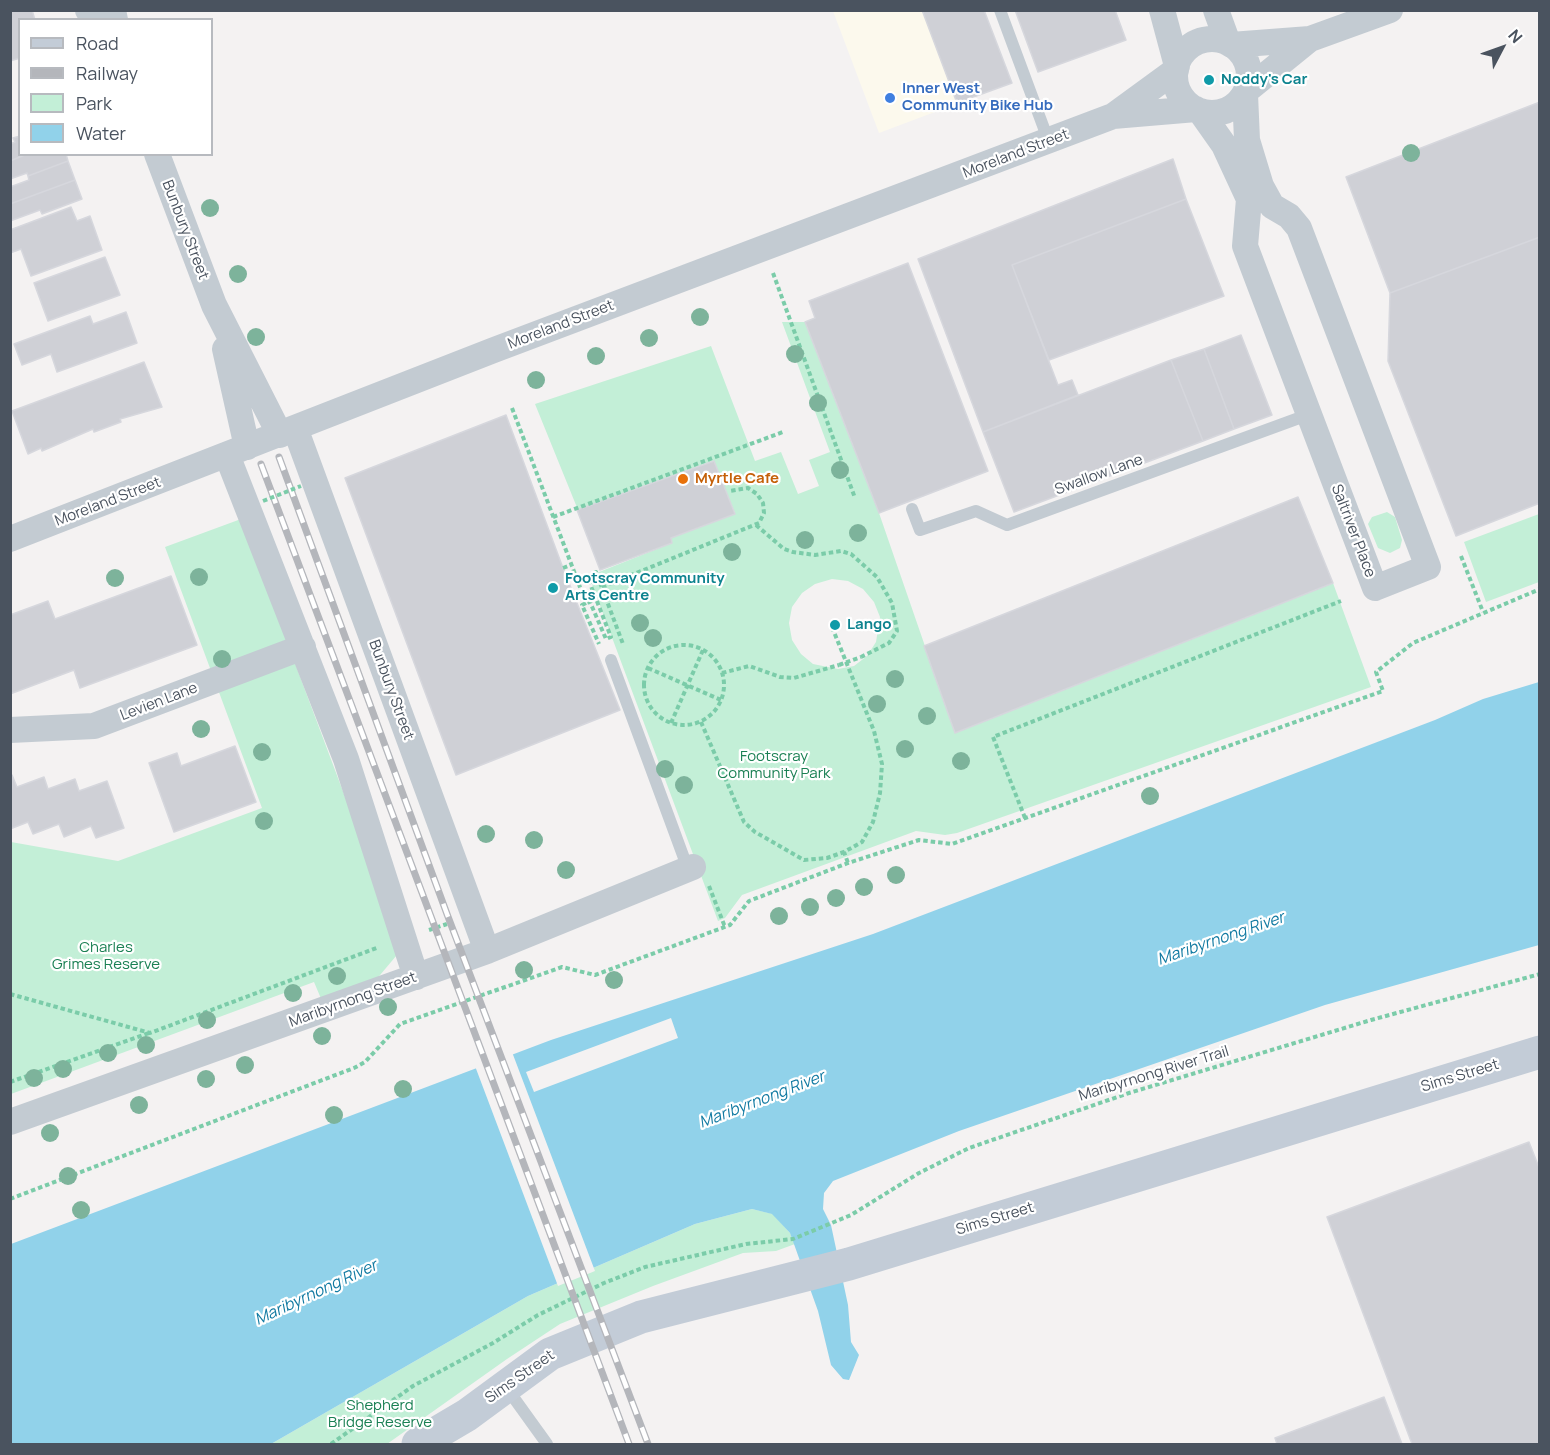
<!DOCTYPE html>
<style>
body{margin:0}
#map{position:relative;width:1550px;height:1455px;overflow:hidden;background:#f4f2f2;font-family:Manrope,sans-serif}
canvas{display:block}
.frame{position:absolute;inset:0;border:12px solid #4a535f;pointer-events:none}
.legend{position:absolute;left:18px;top:18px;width:195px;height:138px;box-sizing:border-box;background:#fff;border:2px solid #b7babf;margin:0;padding:8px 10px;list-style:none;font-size:18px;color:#4a535f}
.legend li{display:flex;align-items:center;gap:12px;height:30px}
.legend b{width:30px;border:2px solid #b7babf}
.north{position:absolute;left:1472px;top:18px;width:60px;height:60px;-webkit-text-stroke:4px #fff;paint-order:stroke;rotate:49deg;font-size:16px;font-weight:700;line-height:24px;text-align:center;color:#4a535f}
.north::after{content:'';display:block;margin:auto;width:21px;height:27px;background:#4a535f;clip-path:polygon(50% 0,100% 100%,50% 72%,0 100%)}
</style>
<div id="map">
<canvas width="1550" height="1455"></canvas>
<div class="frame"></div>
<ul class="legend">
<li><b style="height:8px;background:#c3ccd7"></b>Road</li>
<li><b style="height:8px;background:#b4b6bb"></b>Railway</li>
<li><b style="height:16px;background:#c3efd7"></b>Park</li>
<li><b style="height:16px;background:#91d2ea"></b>Water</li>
</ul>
<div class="north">N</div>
</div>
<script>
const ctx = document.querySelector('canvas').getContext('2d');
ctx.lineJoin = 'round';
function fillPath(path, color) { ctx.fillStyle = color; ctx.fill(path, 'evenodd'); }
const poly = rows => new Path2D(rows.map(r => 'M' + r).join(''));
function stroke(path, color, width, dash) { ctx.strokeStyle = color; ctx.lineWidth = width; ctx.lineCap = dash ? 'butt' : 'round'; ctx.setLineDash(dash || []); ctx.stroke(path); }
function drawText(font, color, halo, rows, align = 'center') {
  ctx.font = font + ' Manrope,sans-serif'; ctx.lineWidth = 4.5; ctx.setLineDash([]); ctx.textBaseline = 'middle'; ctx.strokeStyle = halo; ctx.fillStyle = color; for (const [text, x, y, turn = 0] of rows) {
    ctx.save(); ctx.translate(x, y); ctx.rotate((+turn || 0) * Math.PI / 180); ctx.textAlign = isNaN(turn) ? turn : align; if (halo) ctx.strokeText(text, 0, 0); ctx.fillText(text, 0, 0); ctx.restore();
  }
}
fillPath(poly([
 [833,11,984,11,1012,83,879,133]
]), '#fcf9ed');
fillPath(poly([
 [782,322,805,322,879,513,955,733,1333,583,1371,687,957,833,945,835,916,831,742,895,725,918,718,921,589,576,672,543,671,538,735,513,713,461,578,510,535,404,711,346,755,461,781,452,798,494,819,486,809,460,830,452],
 [832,579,848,581,863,589,874,602,880,617,876,642,867,656,854,666,838,669,813,664,801,654,792,640,789,623,792,607,802,593,815,584],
 [1387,512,1395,517,1402,540,1400,548,1390,553,1378,548,1368,524,1372,517],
 [1539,514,1539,582,1486,602,1464,542],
 [241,519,402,949,375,981,322,1001,314,982,11,1094,11,842,118,861,262,808,165,547],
 [752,1209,773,1214,790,1233,795,1244,776,1251,743,1253,653,1286,560,1324,507,1359,387,1444,271,1444,528,1296,695,1224]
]), '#c3efd7');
fillPath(poly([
 [1539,682,1539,945,1325,1005,959,1131,833,1181,824,1193,823,1209,831,1225,848,1305,851,1342,859,1355,849,1380,843,1379,831,1365,818,1311,790,1233,772,1214,752,1209,695,1224,528,1296,271,1444,11,1444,11,1244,551,1040,873,934,1435,720,1483,699]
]), '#91d2ea');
fillPath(poly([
 [671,1018,678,1038,534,1092,526,1072],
 [512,1052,595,1271,558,1286,475,1066]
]), '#f4f2f2');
const building = poly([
 [10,10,32,10,35,20,20,20,20,58,10,61,10,10],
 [922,10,984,10,1012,83,957,103,922,10],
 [1015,10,1115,10,1126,40,1038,72,1015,10],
 [1540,102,1540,237,1390,293,1346,177,1540,102],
 [20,136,20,154,27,154,10,161,10,144,15,142,13,138,20,136],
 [27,154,66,154,68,161,28,176,27,173,10,179,10,161,27,154],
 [1173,159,1186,199,1012,265,1058,385,1072,380,1078,395,983,432,918,259,1173,159],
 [68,161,75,180,10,204,10,187,29,180,28,176,68,161],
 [75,180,82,199,42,214,40,210,10,221,10,204,75,180],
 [1186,199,1224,296,1049,360,1012,265,1186,199],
 [71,207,77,221,90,216,102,250,31,276,21,249,10,253,10,230,71,207],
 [1540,237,1540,503,1456,536,1388,361,1390,293,1540,237],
 [105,257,120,295,48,321,34,283,105,257],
 [908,263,988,471,879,513,805,322,815,318,809,301,908,263],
 [126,312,137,343,57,372,51,354,22,365,14,344,90,316,93,324,126,312],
 [1241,335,1272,415,1234,429,1204,349,1241,335],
 [1204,349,1234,429,1203,441,1171,360,1204,349],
 [1171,360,1203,441,1014,512,983,432,1171,360],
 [144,362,162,407,120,419,121,422,94,432,93,429,42,451,41,448,28,454,12,411,144,362],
 [506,415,563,568,620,710,456,775,345,478,506,415],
 [714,461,735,514,671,538,672,543,600,570,577,510,714,461],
 [1298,497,1333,583,955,733,924,646,1298,497],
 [171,576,197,645,80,688,74,670,10,694,10,615,48,601,55,619,171,576],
 [235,746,256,802,174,832,149,763,177,753,181,766,235,746],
 [12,775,17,787,44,777,48,789,75,779,79,791,107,781,124,828,96,838,91,826,64,837,59,824,33,834,28,822,10,829,12,775],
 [1529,1142,1540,1170,1540,1444,1412,1444,1327,1217,1529,1142],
 [1384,1397,1402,1444,1277,1444,1275,1438,1384,1397]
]);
fillPath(building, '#cfd0d6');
stroke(building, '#d6d7dd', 1.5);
stroke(poly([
 [773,273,855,498],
 [512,408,586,603,590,602,606,639,611,637,587,576,596,572,623,644],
 [553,517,783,432],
 [756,525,784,549,793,552,815,555,841,551,851,554,877,577,892,603,897,631,889,643,861,657],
 [1461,556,1483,612],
 [563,568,571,565],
 [602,587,759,523,764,513,763,503,757,494,748,488,730,491],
 [586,603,582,605,599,644],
 [832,627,874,731,882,764,880,793,873,822,862,842,844,852,848,863],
 '644 685a40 40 0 1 1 80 0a40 40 0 1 1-80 0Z',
 [648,668,721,700],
 [722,673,749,666,780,677,794,678,839,665],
 [701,722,744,822,755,832,804,860,827,858,844,852],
 [671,723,703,650],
 [1025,818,993,737,1341,601],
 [709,886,725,927],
 [429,930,447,924],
 [10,994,150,1033,379,947],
 [10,1082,149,1033],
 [10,1199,354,1068,365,1062,400,1024,562,967,595,975,730,925,749,901,848,863,919,840,952,844,1383,691,1376,672,1413,643,1540,589],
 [331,1444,413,1386,493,1343,538,1315,604,1283,645,1267,746,1244,793,1239,851,1215,919,1173,969,1148,1129,1093,1371,1020,1540,974]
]), '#7bcca9', 4, [4.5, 3]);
stroke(poly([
 [1000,10,1049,142],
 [912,509,920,530,976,511,1007,525,1310,414],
 [611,660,688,869],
 [506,1387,547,1444]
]), '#c3cbd2', 12);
stroke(poly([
 [88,10,94,20],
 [113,10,115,20],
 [1162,10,1177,66],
 [1216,10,1228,43],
 '1175 76a37 37 0 1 1 74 0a37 37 0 1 1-74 0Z',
 [1231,45,1310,39,1390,10],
 [1246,91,1310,39],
 [1200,111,1224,145,1249,199,1245,246,1375,588,1428,567,1299,228,1289,216,1272,206,1261,186,1247,140,1245,94],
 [1113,116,1176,70],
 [157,154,214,305,280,435],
 [225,349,247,447],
 [295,428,487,951],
 [227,455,346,759,416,977],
 [10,539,494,350,1113,116,1196,109],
 [10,730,94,726,303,647],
 [10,1122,487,951,693,867]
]), '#c3cbd2', 26);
stroke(poly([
 [418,1444,467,1415,550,1354,641,1317,849,1264,1540,1052]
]), '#c3ccd7', 33);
const rail = poly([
 [279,457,447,914,648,1444],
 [261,464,629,1444]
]);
stroke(rail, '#b4b6bb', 7);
stroke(rail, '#fff', 4.5, [14]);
stroke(poly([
 [263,501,301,486],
 [839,665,861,657]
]), '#7bcca9', 4, [4.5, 3]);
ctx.fillStyle = '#7db39b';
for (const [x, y] of [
 [1411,153],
 [210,208],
 [238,274],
 [700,317],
 [256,337],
 [649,338],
 [795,354],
 [596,356],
 [536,380],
 [818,403],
 [840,470],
 [858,533],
 [805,540],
 [732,552],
 [199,577],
 [115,578],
 [640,623],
 [653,638],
 [222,659],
 [895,679],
 [877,704],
 [927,716],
 [201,729],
 [905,749],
 [262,752],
 [961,761],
 [665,769],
 [684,785],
 [1150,796],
 [264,821],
 [486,834],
 [534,840],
 [566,870],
 [896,875],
 [864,887],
 [836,898],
 [810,907],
 [779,916],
 [524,970],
 [337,976],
 [614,980],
 [293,993],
 [388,1007],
 [207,1020],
 [322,1036],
 [146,1045],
 [108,1053],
 [245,1065],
 [63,1069],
 [34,1078],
 [206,1079],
 [403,1089],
 [139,1105],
 [334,1115],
 [50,1133],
 [68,1176],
 [81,1210]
]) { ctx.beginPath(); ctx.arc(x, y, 9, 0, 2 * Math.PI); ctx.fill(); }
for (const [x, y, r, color] of [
 [1209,80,6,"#0f9aa8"],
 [890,98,6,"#3f7fe0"],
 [683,479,6,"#e8710a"],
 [553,588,6,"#0f9aa8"],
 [835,625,6,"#0f9aa8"]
]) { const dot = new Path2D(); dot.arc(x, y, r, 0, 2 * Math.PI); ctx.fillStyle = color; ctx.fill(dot); stroke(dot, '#fff', 2); }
drawText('bold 15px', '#0d838f', '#fff', [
 ["Noddy's Car",1221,80],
 ["Footscray Community",565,579],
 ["Arts Centre",565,596],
 ["Lango",847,625]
], 'left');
drawText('bold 15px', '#366cbe', '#fff', [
 ["Inner West",902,89],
 ["Community Bike Hub",902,106]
], 'left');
drawText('15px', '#4a535f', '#fff', [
 ["Moreland Street",1016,154,-21],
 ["Bunbury Street",185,230,69],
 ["Moreland Street",561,325,-21],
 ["Swallow Lane",1099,475,-20],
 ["Moreland Street",108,502,-21],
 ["Saltriver Place",1353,531,69],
 ["Bunbury Street",391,690,70],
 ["Levien Lane",159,702,-21],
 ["Maribyrnong Street",353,1000,-20],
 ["Maribyrnong River Trail",1154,1074,-17],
 ["Sims Street",1460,1076,-17],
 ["Sims Street",995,1219,-17],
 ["Sims Street",520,1377,-35]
]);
drawText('bold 15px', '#c56008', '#fff', [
 ["Myrtle Cafe",695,479]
], 'left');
drawText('15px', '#1b8054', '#fff', [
 ["Footscray",774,757],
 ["Community Park",774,774],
 ["Charles",106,948],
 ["Grimes Reserve",106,965],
 ["Shepherd",380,1406],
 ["Bridge Reserve",380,1423]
]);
drawText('italic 16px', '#117aa2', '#fff', [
 ["Maribyrnong River",1221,939,-19],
 ["Maribyrnong River",762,1100,-21],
 ["Maribyrnong River",316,1293,-25]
]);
</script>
